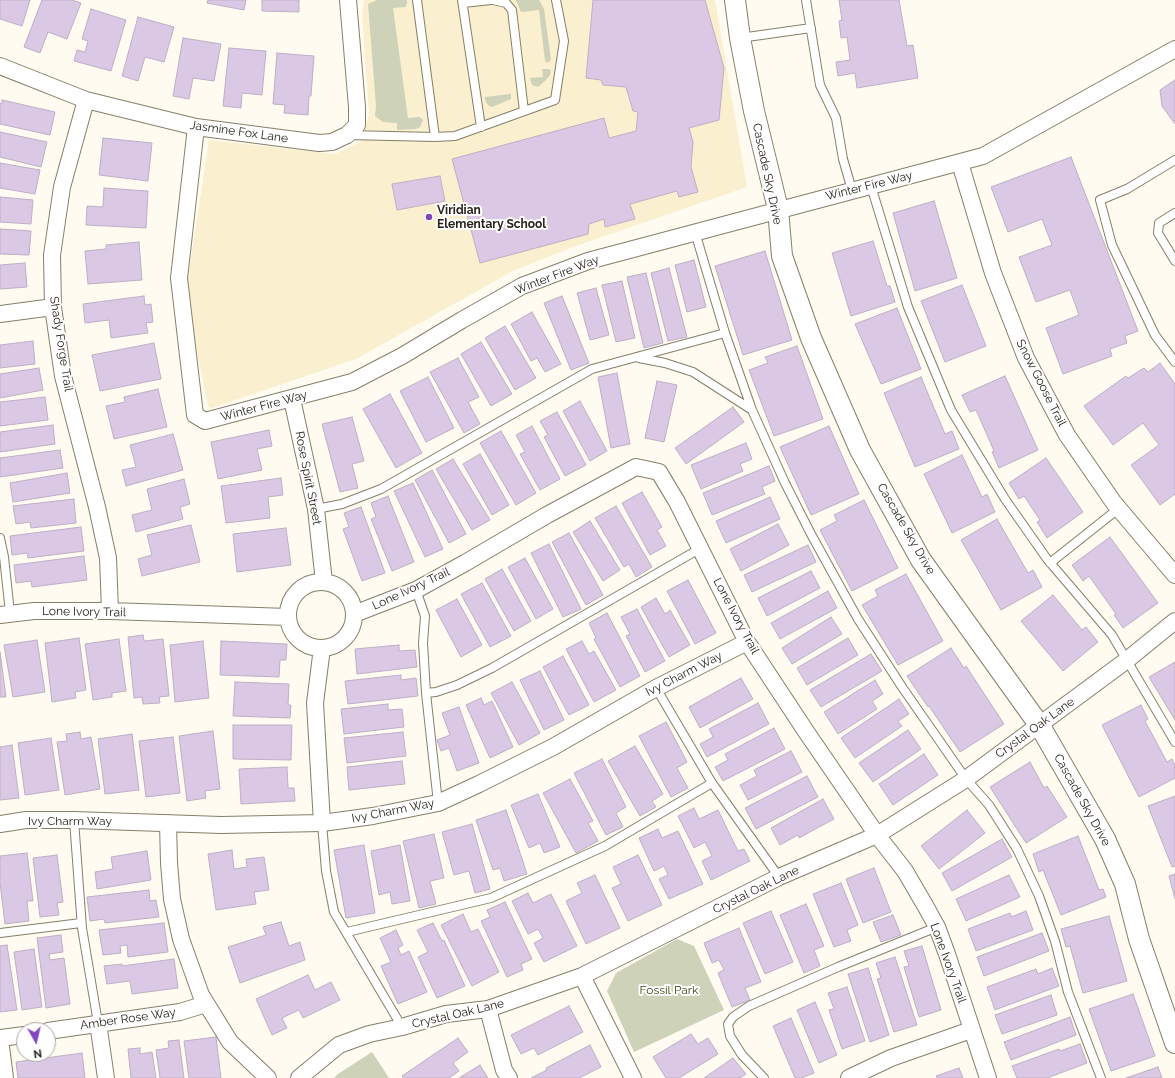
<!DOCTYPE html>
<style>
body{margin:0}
#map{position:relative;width:1175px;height:1078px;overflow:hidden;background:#fffbf1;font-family:Raleway,sans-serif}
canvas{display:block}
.north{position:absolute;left:16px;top:1022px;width:40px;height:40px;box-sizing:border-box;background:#fff;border:1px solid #a9a7a4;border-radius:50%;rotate:172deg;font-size:11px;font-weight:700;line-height:16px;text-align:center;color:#27241b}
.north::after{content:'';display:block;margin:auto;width:14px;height:18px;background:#8347bd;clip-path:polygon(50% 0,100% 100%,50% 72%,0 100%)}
</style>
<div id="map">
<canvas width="1175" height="1078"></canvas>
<div class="north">N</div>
</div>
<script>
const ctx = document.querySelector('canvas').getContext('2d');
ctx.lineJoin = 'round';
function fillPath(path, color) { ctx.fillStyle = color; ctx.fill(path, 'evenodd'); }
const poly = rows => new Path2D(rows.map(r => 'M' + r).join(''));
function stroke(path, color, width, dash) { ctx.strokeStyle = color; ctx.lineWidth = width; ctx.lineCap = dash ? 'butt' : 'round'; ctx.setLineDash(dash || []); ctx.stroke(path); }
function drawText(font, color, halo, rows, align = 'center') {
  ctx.font = font + ' Raleway,sans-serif'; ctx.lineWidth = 4; ctx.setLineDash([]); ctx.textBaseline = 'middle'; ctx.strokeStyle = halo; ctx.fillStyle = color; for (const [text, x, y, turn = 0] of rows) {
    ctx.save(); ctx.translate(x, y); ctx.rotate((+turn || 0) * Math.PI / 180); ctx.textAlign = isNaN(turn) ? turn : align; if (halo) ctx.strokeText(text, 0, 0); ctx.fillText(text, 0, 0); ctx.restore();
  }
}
fillPath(poly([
 [364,0,715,0,747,187,573,247,511,272,356,359,209,409,185,297,209,140,335,154,360,142,369,114,362,14]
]), '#faf0cf');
fillPath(poly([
 [377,0,407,0,407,3,406,7,393,8,408,118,420,117,423,120,420,127,416,129,397,130,397,123,383,122,375,116,376,106,368,4],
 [516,0,539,0,544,9,551,60,547,63,545,61,539,10,521,12],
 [542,69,549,69,551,71,550,75,546,80,538,87,532,85,530,78,543,77],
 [511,94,511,99,492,107,488,105,485,100,485,97],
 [677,939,694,946,724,1010,634,1052,607,991,616,973],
 [372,1052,389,1078,334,1078,338,1074]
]), '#cdd2b9');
const building = poly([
 [0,0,30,0,22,26,0,19,0,0],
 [42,0,72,0,81,3,67,39,48,32,40,53,24,47,42,0],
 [208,0,246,0,244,10,207,3,208,0],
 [262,0,299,0,299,12,262,11,262,0],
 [593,0,705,0,724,68,719,120,689,128,693,142,691,167,698,192,679,197,677,191,630,204,635,219,605,227,604,219,589,224,588,234,480,263,452,159,604,118,609,138,636,131,638,112,633,111,626,87,603,85,601,80,586,78,593,0],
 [839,0,899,0,907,46,913,45,918,78,857,88,855,73,838,76,836,62,850,60,847,37,841,38,839,21,842,20,839,0],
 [91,9,126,20,111,71,74,61,77,50,85,52,88,41,82,39,91,9],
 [138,17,174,27,164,62,145,57,138,81,122,76,138,17],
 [183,38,221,44,214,81,193,78,189,99,173,96,183,38],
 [229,48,266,51,262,95,242,93,241,108,223,106,229,48],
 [277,53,314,56,311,96,309,96,308,115,284,113,285,105,273,104,277,53],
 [1175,80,1175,124,1162,106,1160,90,1175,80],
 [2,100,55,112,50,135,0,124,0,103,2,103,2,100],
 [0,132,47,142,41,167,0,157,0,132],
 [103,138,152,143,148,181,99,175,103,138],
 [1071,157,1138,331,1125,336,1127,343,1110,349,1112,356,1063,374,1046,328,1079,315,1070,290,1036,302,1019,257,1052,245,1042,219,1008,232,991,187,1071,157],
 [0,163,40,170,35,194,0,188,0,163],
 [440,176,445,201,397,210,392,184,440,176],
 [104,188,148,191,146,228,86,225,87,206,103,207,104,188],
 [0,197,33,200,31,224,0,222,0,197],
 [934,201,957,278,915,291,893,213,934,201],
 [0,229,31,231,29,255,0,254,0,229],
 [873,241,887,286,890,286,895,302,851,316,832,253,873,241],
 [139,242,142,280,88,284,85,251,106,249,106,245,139,242],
 [765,251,792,340,743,355,715,266,765,251],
 [694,260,706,307,687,312,675,265,694,260],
 [25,263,27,287,0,289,0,265,25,263],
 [669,268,687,337,668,341,651,273,669,268],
 [646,273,663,343,644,348,627,277,646,273],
 [622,281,635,338,616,342,602,285,622,281],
 [962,285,986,346,945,362,921,301,962,285],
 [596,288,609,335,590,340,577,293,596,288],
 [144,296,145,305,151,304,153,322,146,323,148,333,111,338,109,320,85,323,83,304,144,296],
 [562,296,589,363,571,370,544,303,562,296],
 [897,308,921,369,881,384,855,324,897,308],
 [532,312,561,364,545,372,537,358,531,361,511,324,532,312],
 [505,326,536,378,515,390,485,338,505,326],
 [33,341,35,364,0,368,0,345,33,341],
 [481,342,512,394,491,406,461,354,481,342],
 [154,343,161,379,100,391,92,355,154,343],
 [797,346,823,419,774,436,749,370,768,363,765,357,797,346],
 [458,358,479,397,468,402,480,424,464,433,430,372,458,358],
 [1160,363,1175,384,1175,494,1160,505,1131,465,1159,445,1143,423,1113,445,1084,406,1126,376,1128,378,1144,368,1148,372,1160,363],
 [39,368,43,390,0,398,0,374,39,368],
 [617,373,630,444,611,448,598,377,617,373],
 [1005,376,1038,450,999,468,992,452,994,451,976,410,970,412,962,395,1005,376],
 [428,377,454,428,426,442,400,391,428,377],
 [921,377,945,434,952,431,959,449,915,467,884,393,921,377],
 [657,381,677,385,664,442,645,438,657,381],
 [158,389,167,427,114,439,106,406,125,402,124,397,158,389],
 [390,394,422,453,396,468,363,409,390,394],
 [45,397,48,420,0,426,0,402,45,397],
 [580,401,607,451,590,461,563,411,580,401],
 [733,407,744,422,686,464,675,448,733,407],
 [557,412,586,465,565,476,544,437,548,435,540,421,557,412],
 [352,417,364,461,352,464,358,488,340,492,322,424,352,417],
 [53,425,55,444,0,452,0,432,53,425],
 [532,426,560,479,540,490,520,454,525,452,516,435,532,426],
 [829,426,859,494,811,515,780,447,829,426],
 [269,430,272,446,257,449,262,470,218,479,211,442,269,430],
 [501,431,536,493,516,505,480,443,501,431],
 [173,434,183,470,126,486,122,470,136,467,130,445,173,434],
 [746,443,752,459,740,464,743,471,701,489,691,465,746,443],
 [60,450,63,468,0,477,0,458,60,450],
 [480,454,509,505,492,515,463,464,480,454],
 [962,455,982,497,987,494,995,512,952,533,924,474,962,455],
 [1046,458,1083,512,1047,538,1037,522,1040,520,1024,496,1019,499,1009,483,1046,458],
 [453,459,490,520,472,530,436,469,453,459],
 [769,466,775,481,762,487,765,494,712,515,703,493,769,466],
 [432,470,466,534,449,543,415,480,432,470],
 [67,473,70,493,13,502,10,483,67,473],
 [281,478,283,495,268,497,270,518,226,523,221,486,281,478],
 [184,479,190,504,180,507,183,519,136,532,132,515,152,510,147,489,184,479],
 [413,483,443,549,425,557,394,491,413,483],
 [642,492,662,527,657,530,666,546,650,555,622,503,642,492],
 [388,496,414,562,392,571,371,519,376,517,371,503,388,496],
 [770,497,780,519,726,543,716,521,770,497],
 [74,499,76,523,31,528,30,522,16,524,13,506,74,499],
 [864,500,898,568,852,591,820,530,837,521,834,515,864,500],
 [616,506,652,567,636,577,629,564,624,567,595,518,616,506],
 [361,507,385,573,362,581,343,529,349,527,344,513,361,507],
 [997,519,1028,573,1033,570,1042,587,1001,610,961,540,997,519],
 [590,521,620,570,603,581,573,532,590,521],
 [778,524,789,545,741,571,730,549,778,524],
 [191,525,200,562,142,576,138,559,152,555,147,535,191,525],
 [81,527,84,551,28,558,27,553,12,555,10,536,81,527],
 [286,528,291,565,237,572,233,534,286,528],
 [569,533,603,595,586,605,552,542,569,533],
 [1110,537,1158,603,1123,628,1114,615,1116,614,1089,576,1083,581,1072,565,1110,537],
 [549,544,581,609,563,617,531,553,549,544],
 [808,545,816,562,752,592,744,575,808,545],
 [84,556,87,580,32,587,31,581,16,583,14,565,84,556],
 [525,558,553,609,536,619,508,567,525,558],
 [502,569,531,621,514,631,485,579,502,569],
 [811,571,820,588,767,616,758,598,811,571],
 [906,574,943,641,898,665,862,605,878,596,875,590,906,574],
 [688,580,716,633,695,644,667,591,688,580],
 [482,583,511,636,490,647,461,594,482,583],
 [828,591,837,608,780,639,771,623,828,591],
 [1053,595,1082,630,1086,627,1098,642,1063,671,1021,621,1053,595],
 [656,598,665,614,670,610,690,645,669,657,641,607,656,598],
 [457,599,482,645,461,657,436,610,457,599],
 [637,609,665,661,645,672,626,636,630,634,621,617,637,609],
 [607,613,640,676,620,687,594,639,596,638,589,623,607,613],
 [831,617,842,634,792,664,782,648,831,617],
 [143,635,144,641,163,639,169,696,159,697,160,703,143,704,142,697,134,698,128,637,143,635],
 [79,638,86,690,75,692,76,698,52,702,45,643,79,638],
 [848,638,858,655,807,685,797,668,848,638],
 [119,639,126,691,112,693,112,697,93,700,85,644,119,639],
 [37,640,45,692,13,697,4,645,37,640],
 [203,641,209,698,175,702,170,645,203,641],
 [221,641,287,644,286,660,280,660,279,677,220,675,221,641],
 [582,641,589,654,594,651,616,690,594,702,566,649,582,641],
 [399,645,399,651,415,650,417,667,357,674,355,649,399,645],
 [951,648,964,668,966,666,1004,724,960,752,929,706,928,707,907,676,951,648],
 [0,652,6,697,0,697,0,652],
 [871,654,882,671,821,707,810,690,871,654],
 [563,656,589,705,569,715,543,667,563,656],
 [1175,662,1175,720,1149,677,1175,662],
 [540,671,564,720,544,730,520,680,540,671],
 [401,675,401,680,416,678,418,696,348,704,345,681,401,675],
 [741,678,753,699,700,728,689,707,741,678],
 [875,680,883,694,872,701,877,709,838,734,824,712,875,680],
 [235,682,289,684,288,705,291,705,290,718,233,716,235,682],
 [512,682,540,733,519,745,491,693,512,682],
 [481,698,484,705,492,701,513,747,490,758,466,705,481,698],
 [899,699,909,714,898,721,902,726,855,758,841,738,899,699],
 [758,703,769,724,707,757,700,744,713,737,709,729,758,703],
 [388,704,388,710,402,709,404,727,344,734,341,709,388,704],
 [1141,705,1148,719,1145,721,1167,762,1172,759,1175,765,1175,778,1139,797,1102,725,1141,705],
 [459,707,479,763,457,771,449,748,441,751,437,740,450,735,442,713,459,707],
 [666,722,687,762,677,768,688,788,671,797,639,736,666,722],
 [233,725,292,725,291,760,233,759,233,725],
 [774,728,785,749,723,781,715,767,728,760,725,754,774,728],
 [908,730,921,749,873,782,859,763,908,730],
 [213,731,220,789,205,791,206,798,187,801,179,736,213,731],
 [80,732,81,739,91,737,100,789,65,795,57,742,67,741,66,734,80,732],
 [403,732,406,756,347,763,344,738,403,732],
 [132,734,139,790,105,794,98,739,132,734],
 [173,737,180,793,146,797,139,741,173,737],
 [51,738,59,790,25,795,18,743,51,738],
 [12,745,19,798,0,800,0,747,12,745],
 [635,746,663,794,652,801,656,807,640,816,608,761,635,746],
 [791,751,802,772,748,800,740,785,757,776,754,770,791,751],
 [924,754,938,775,893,805,879,784,924,754],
 [602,759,626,807,616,813,623,827,606,835,574,773,602,759],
 [402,761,405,784,349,790,347,767,402,761],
 [1030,762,1044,788,1047,786,1067,817,1026,843,990,787,1030,762],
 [287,767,288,788,294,788,295,801,241,804,239,769,287,767],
 [807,776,818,797,756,829,745,808,807,776],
 [570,779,593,821,588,823,598,841,576,853,543,793,570,779],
 [538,794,560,847,544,853,540,843,529,848,511,805,538,794],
 [1175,796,1175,866,1172,867,1148,806,1175,796],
 [823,799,834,819,799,838,798,835,780,845,771,828,823,799],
 [694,808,699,819,718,810,738,851,744,849,750,861,711,880,702,861,712,856,705,842,694,848,678,816,694,808],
 [506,810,527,874,504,881,500,868,493,870,476,820,506,810],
 [967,810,985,833,939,869,921,846,967,810],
 [472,824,490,889,475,893,469,871,454,875,442,832,472,824],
 [658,829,662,838,678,831,703,884,669,899,659,879,668,875,664,866,654,871,639,838,658,829],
 [434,834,444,878,430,881,436,904,419,908,403,841,434,834],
 [1078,836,1099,890,1103,889,1106,897,1061,915,1043,870,1039,872,1033,854,1078,836],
 [1002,839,1012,857,952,891,942,873,1002,839],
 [364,845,375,913,346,918,334,850,364,845],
 [400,845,410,901,392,904,390,892,379,895,371,851,400,845],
 [232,850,234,869,247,867,246,859,264,857,269,890,254,892,256,904,216,910,208,854,232,850],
 [147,851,151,880,97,889,95,872,113,869,111,857,147,851],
 [27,853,33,901,27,901,29,921,5,924,0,883,0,856,27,853],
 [57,855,63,902,57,903,59,915,40,917,33,858,57,855],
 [638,855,662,905,628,921,612,888,621,884,613,867,638,855],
 [874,868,891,912,863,923,846,879,874,868],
 [1175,874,1175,899,1169,876,1175,874],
 [595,875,620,928,586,944,566,901,582,893,577,883,595,875],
 [1009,875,1020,897,966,921,956,899,1009,875],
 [841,883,858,925,847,930,851,941,834,947,813,894,841,883],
 [149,890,150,901,156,900,159,917,105,923,104,919,90,921,87,897,149,890],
 [528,893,533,903,551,894,577,946,544,962,534,943,543,938,538,929,528,934,512,901,528,893],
 [505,902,532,959,521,964,523,970,507,977,481,921,490,917,487,910,505,902],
 [806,904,824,946,814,950,820,966,804,973,780,915,806,904],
 [771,911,793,962,765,974,743,923,771,911],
 [1026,911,1033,930,976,951,968,929,1010,913,1011,917,1026,911],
 [463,914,471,932,478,929,499,972,472,986,441,925,463,914],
 [893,915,901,935,881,942,873,922,893,915],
 [1109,916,1127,981,1083,993,1070,946,1066,947,1061,929,1109,916],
 [281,922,289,946,300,942,305,960,240,983,228,947,266,935,263,927,281,922],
 [164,923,168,952,128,957,127,945,120,946,121,953,103,955,99,930,164,923],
 [433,923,442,941,444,940,465,986,437,998,418,957,428,952,417,930,433,923],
 [739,928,761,982,745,988,750,1000,732,1007,718,973,724,970,719,960,712,963,704,943,739,928],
 [396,930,403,945,398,948,401,955,409,951,427,992,398,1004,381,966,391,962,380,938,396,930],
 [1042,933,1049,951,984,976,977,957,1042,933],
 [61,935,63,952,49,954,50,960,64,958,70,1004,46,1008,37,938,61,935],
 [7,945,17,1010,0,1012,0,946,7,945],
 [922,946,941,1010,919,1017,904,967,909,966,904,951,922,946],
 [34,949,42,1007,22,1010,14,952,34,949],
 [895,957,917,1025,894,1032,877,979,881,978,876,963,895,957],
 [174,959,178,988,132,994,130,981,107,984,104,966,122,964,122,966,174,959],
 [868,968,889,1035,870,1042,848,974,868,968],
 [1052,968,1059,986,995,1010,987,987,1036,969,1038,974,1052,968],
 [308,975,315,990,331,982,340,1000,303,1018,299,1010,282,1018,287,1028,272,1035,256,999,308,975],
 [847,987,865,1041,842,1049,829,1010,834,1009,828,993,847,987],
 [1133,994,1155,1056,1111,1071,1089,1009,1133,994],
 [1051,995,1057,1015,1002,1034,995,1015,1051,995],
 [815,1002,837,1055,819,1063,797,1010,815,1002],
 [569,1006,583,1032,538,1055,534,1048,521,1054,511,1035,569,1006],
 [1070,1017,1076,1035,1011,1060,1004,1042,1070,1017],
 [791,1018,814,1073,801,1078,795,1078,773,1026,791,1018],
 [691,1034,698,1044,708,1038,718,1054,679,1078,666,1078,653,1057,691,1034],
 [216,1037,221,1078,189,1078,184,1041,216,1037],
 [458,1038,468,1052,453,1063,459,1071,449,1078,404,1078,402,1076,458,1038],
 [179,1040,184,1078,160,1078,156,1050,169,1048,168,1041,179,1040],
 [1080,1044,1087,1063,1047,1078,1017,1078,1012,1066,1059,1049,1060,1051,1080,1044],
 [590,1045,601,1067,579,1078,531,1078,547,1070,546,1068,590,1045],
 [140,1048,140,1054,152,1052,156,1078,131,1078,128,1049,140,1048],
 [82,1053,85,1078,18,1078,16,1062,82,1053],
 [733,1058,746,1074,740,1078,704,1078,733,1058],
 [480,1065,488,1078,459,1078,480,1065],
 [1158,1067,1162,1078,1126,1078,1158,1067],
 [959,1068,963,1078,937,1078,936,1076,959,1068]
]);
fillPath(building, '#dbc8e4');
stroke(building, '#beafc4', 1);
const service = poly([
 [417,0,435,137],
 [462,0,481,127],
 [493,0,506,3,512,10,524,111],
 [806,0,820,85,836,118,843,159,852,190],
 [463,3,491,0],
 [740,38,811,28],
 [348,135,435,137,455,136,555,100,564,41,556,0],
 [1175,160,1127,189,1100,200,1112,245,1155,335,1175,362],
 [871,186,908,307,951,410,1005,499,1047,559,1112,635,1175,742],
 [1175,213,1159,223,1158,233,1175,261],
 [695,232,725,333,752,410,785,483,812,536,858,619,902,687,966,779,989,805,1017,849,1039,896,1055,941,1068,992,1101,1078],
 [639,358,665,363,693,372,752,410],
 [316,509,342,504,381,489,592,369,725,333],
 [0,538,4,557,10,613],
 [1050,563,1118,509],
 [416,590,425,616,423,643,426,693,438,803],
 [656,688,712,783,779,877],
 [426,693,436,692,457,685,492,668,701,548],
 [74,820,82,928,98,1023],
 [322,823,326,871,334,912,402,1027],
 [347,932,491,898,605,846,712,783],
 [0,933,81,923],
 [764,1078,742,1055,730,1036,728,1024,733,1017,749,1006,838,967,937,927]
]);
const minor = poly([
 [0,66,86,100,196,127,319,143,332,142,347,135,357,125,357,107,348,0],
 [86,100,62,187,52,255,53,307,63,376,97,507,108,558,110,611],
 [196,127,179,278,195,415,205,421,352,382,402,356,462,320,522,286,588,261,983,156,1175,49],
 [960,163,993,273,1026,358,1067,435,1114,503,1175,575],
 [0,314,53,307],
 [292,399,316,509,324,582],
 '288 615a33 33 0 1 1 66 0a33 33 0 1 1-66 0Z',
 [354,614,416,590,465,563,547,515,636,467,659,472,677,502,747,642,807,733,877,835,905,871,926,907,937,927,947,954,988,1078],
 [0,615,34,611,110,611,288,617],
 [168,823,169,863,172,899,181,939,201,995,230,1042,268,1078],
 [322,823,315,703,322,648],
 [0,824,26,820,74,820,221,825,322,823,373,816,438,803,479,784,553,747,656,688,747,642],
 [582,976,633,1078],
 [488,1009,504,1070,509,1078],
 [98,1023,106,1078],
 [48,1031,180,1012,206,1004],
 [0,1038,24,1035],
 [0,1039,5,1078],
 [299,1078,339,1045,369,1034,402,1027,446,1014,488,1009,582,976,779,877,877,835,966,779,1127,660,1175,621],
 [849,1078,891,1058,971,1030]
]);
const tertiary = poly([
 [735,0,740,38,754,111,778,209,782,256,811,338,860,450,921,560,1040,726,1105,839,1125,884,1139,939,1175,1043]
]);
stroke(service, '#867f68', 10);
stroke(minor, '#867f68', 18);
stroke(tertiary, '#867f68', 22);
stroke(service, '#fff', 8);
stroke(minor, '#fff', 16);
stroke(tertiary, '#fff', 20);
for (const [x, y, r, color] of [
 [429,217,4,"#8347bd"]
]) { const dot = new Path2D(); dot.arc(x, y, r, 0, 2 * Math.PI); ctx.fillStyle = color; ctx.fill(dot); stroke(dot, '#fff', 1.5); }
drawText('12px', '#27241b', '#fff', [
 ["Jasmine Fox Lane",239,132,8],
 ["Cascade Sky Drive",767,174,78],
 ["Winter Fire Way",869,186,-14],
 ["Winter Fire Way",557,275,-21],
 ["Shady Forge Trail",61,344,81],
 ["Snow Goose Trail",1041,383,63],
 ["Winter Fire Way",264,406,-15],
 ["Rose Spirit Street",308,478,79],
 ["Cascade Sky Drive",906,529,60],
 ["Lone Ivory Trail",411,589,-25],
 ["Lone Ivory Trail",84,612,1],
 ["Lone Ivory Trail",736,616,62],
 ["Ivy Charm Way",684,674,-27],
 ["Crystal Oak Lane",1035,728,-36],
 ["Cascade Sky Drive",1082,800,61],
 ["Ivy Charm Way",393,811,-11],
 ["Ivy Charm Way",70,821],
 ["Crystal Oak Lane",756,890,-26],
 ["Lone Ivory Trail",948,963,70],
 ["Crystal Oak Lane",458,1014,-13],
 ["Amber Rose Way",128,1019,-8]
]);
drawText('bold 12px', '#27241b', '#fff', [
 ["Viridian",437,210],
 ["Elementary School",437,224]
], 'left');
drawText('12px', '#3d4411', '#fff', [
 ["Fossil Park",669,990]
]);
</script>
